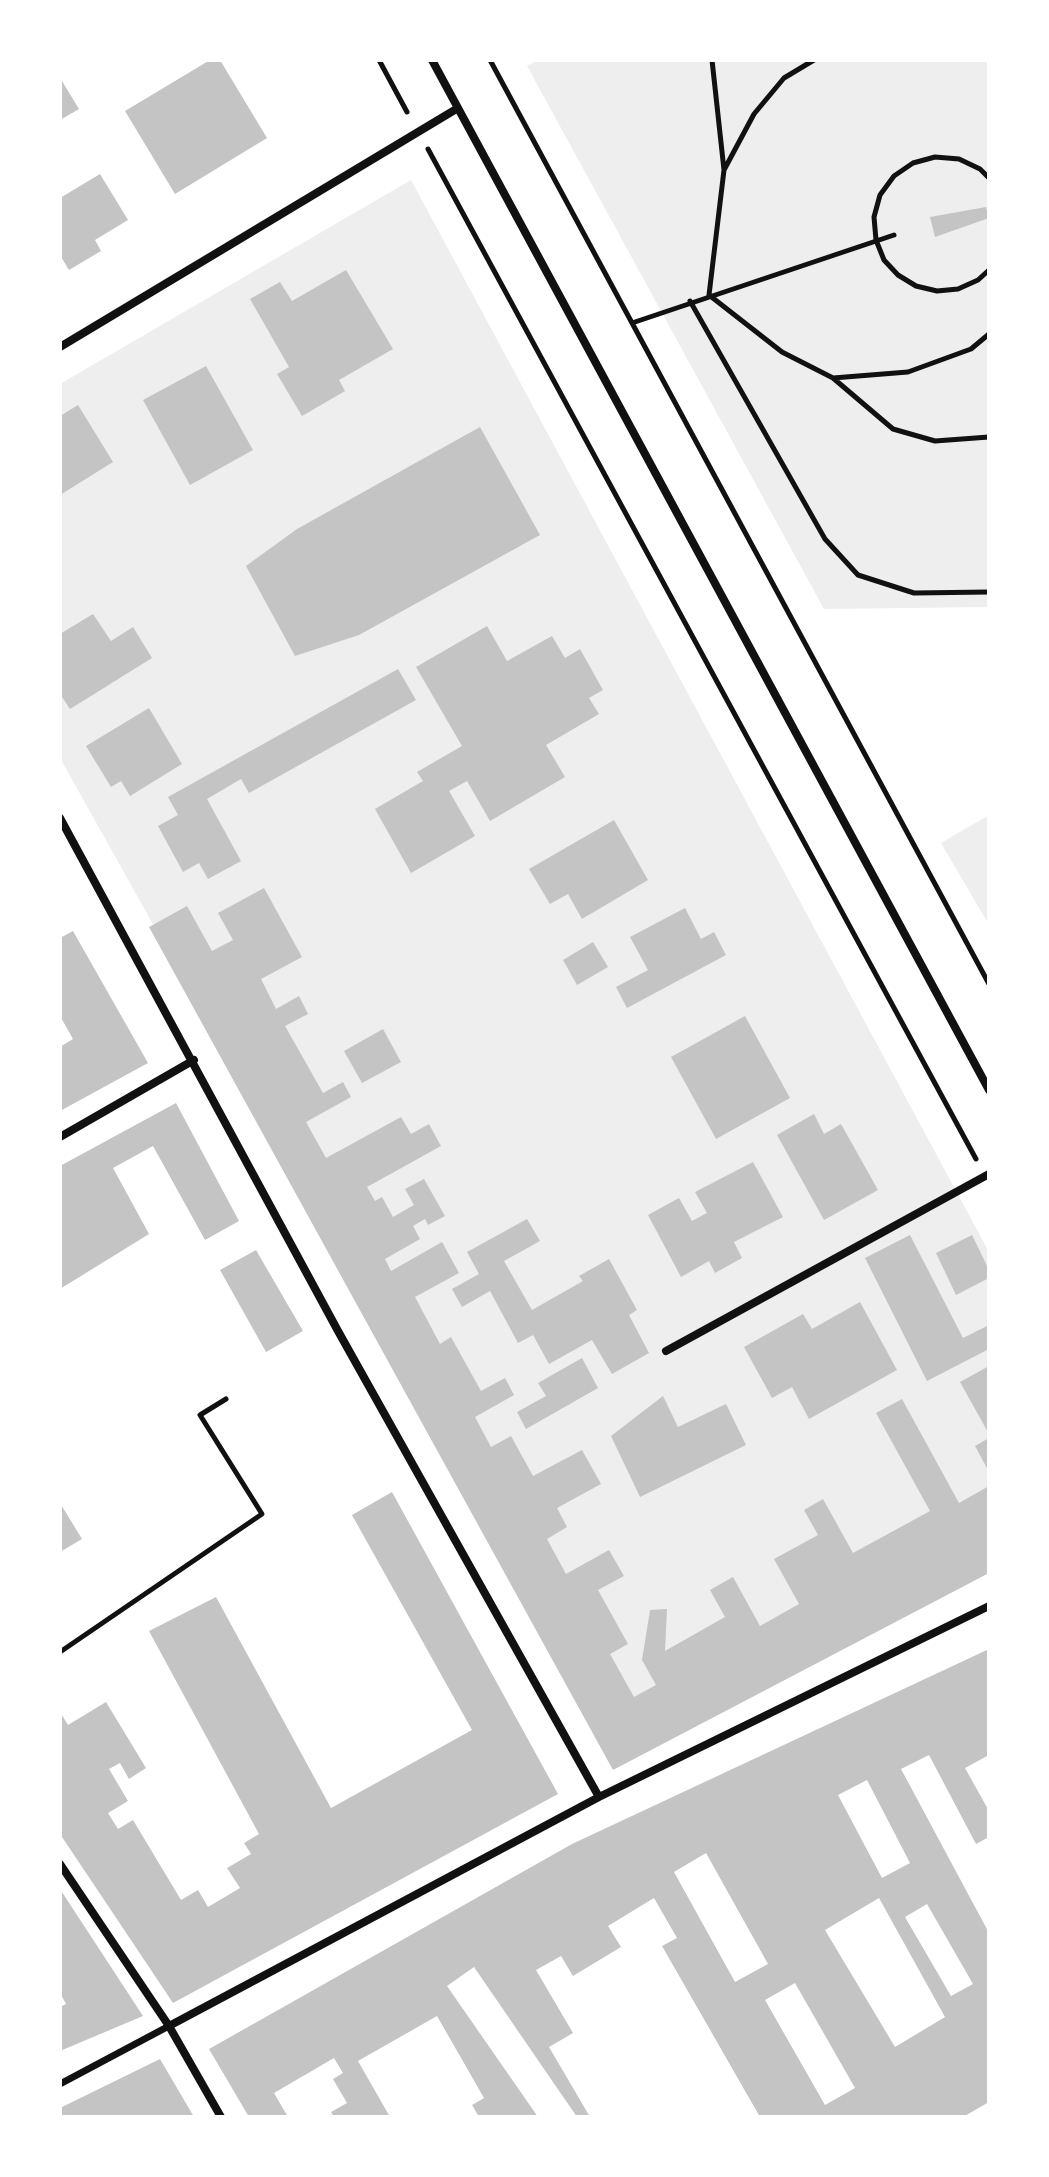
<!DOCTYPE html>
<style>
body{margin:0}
#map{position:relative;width:1049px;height:2177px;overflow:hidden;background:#fff;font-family:"Archivo Narrow",sans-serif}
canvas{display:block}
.frame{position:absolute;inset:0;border:62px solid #fff;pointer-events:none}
</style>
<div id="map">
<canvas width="1049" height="2177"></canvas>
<div class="frame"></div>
</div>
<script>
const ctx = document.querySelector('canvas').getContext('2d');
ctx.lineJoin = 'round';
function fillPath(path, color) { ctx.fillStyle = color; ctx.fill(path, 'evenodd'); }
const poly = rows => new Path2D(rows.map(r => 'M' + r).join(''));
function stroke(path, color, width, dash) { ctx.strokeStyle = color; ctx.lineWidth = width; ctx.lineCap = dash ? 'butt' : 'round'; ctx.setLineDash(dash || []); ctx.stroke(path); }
fillPath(poly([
 [538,60,989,60,989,607,824,609,527,66],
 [411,180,989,1252,989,1569,617,1754,60,758,60,384],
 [989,815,989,925,941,843]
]), '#eee');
fillPath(poly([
 [210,60,220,60,267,138,175,194,125,111],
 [62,81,79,109,60,120,60,82],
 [100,174,128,220,95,240,101,251,69,270,60,255,60,198],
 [986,207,989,218,935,237,930,217],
 [346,270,393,349,339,380,345,391,302,416,277,374,289,367,250,299,280,282,292,301],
 [206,366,253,450,190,485,143,400],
 [78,405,113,462,60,495,60,416],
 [480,427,540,535,359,635,295,656,246,566,297,529],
 [93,614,111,641,133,627,152,658,70,709,60,694,60,634],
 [487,626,507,661,552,636,565,658,580,649,603,690,589,698,599,714,546,745,565,777,490,821,467,781,449,791,475,836,411,873,375,809,423,781,417,772,462,746,416,667],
 [398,669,416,700,249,793,241,779,207,799,241,861,208,879,199,863,183,872,158,826,178,815,168,797],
 [149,708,182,764,130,796,121,781,111,787,86,746],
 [614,820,648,880,582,919,568,894,550,904,529,869],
 [264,888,302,957,261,979,276,1009,299,996,308,1014,285,1026,323,1093,343,1082,351,1097,306,1122,326,1158,401,1117,411,1134,429,1124,441,1146,367,1187,375,1201,382,1197,393,1217,414,1205,405,1189,424,1179,445,1216,428,1225,425,1219,413,1226,420,1239,385,1259,391,1271,442,1242,459,1273,415,1297,440,1344,451,1337,481,1391,505,1378,514,1395,475,1417,491,1447,511,1436,533,1476,582,1450,601,1484,557,1508,567,1527,547,1539,566,1574,609,1550,624,1576,598,1590,628,1644,610,1654,634,1697,656,1685,642,1660,650,1610,667,1609,665,1651,725,1617,710,1590,733,1577,760,1626,799,1604,774,1559,818,1535,804,1510,823,1499,853,1553,930,1511,876,1413,902,1399,959,1503,989,1486,989,1573,613,1770,149,927,187,906,212,951,233,940,218,913],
 [685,908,701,939,714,932,726,955,627,1008,616,987,648,970,630,937],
 [73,931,148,1063,60,1111,60,1047,73,1039,60,1016,60,938],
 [593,942,608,967,577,985,563,960],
 [745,1016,790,1098,716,1139,671,1057],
 [383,1029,401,1062,362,1083,344,1051],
 [176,1103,239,1221,205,1240,153,1146,113,1168,149,1234,60,1289,60,1166],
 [814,1114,824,1134,841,1124,878,1190,824,1220,777,1135],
 [753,1162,783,1217,734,1242,742,1258,715,1273,709,1261,681,1277,648,1215,679,1198,692,1221,707,1213,695,1192],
 [527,1219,540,1241,504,1261,532,1310,583,1281,579,1276,609,1259,637,1310,629,1315,649,1353,612,1374,592,1340,549,1364,533,1335,518,1343,490,1291,462,1307,452,1289,479,1274,467,1252],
 [910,1235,963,1338,989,1325,989,1349,927,1381,865,1258],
 [972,1235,989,1270,989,1278,956,1295,936,1253],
 [256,1250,303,1331,266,1352,220,1270],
 [860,1302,897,1370,809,1419,792,1387,772,1398,744,1347,803,1314,812,1329],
 [582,1358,598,1388,526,1429,517,1412,546,1396,538,1383],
 [989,1366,989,1434,960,1382],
 [663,1396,678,1427,726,1404,746,1445,640,1497,611,1436],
 [989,1438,989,1472,975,1446],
 [392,1492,558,1794,173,2003,60,1834,60,1712,68,1725,106,1702,146,1768,129,1779,120,1763,109,1769,128,1801,108,1813,118,1829,133,1820,181,1900,198,1890,208,1907,240,1888,227,1868,251,1854,244,1843,259,1834,149,1631,216,1597,331,1808,472,1730,352,1515],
 [60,1503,82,1539,60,1552],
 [989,1649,989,1755,965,1768,989,1811,989,1837,976,1844,929,1755,901,1769,989,1933,989,2102,963,2117,760,2117,662,1946,677,1938,654,1898,608,1926,621,1947,573,1976,561,1956,536,1970,573,2033,549,2047,590,2117,577,2117,474,1967,447,1986,538,2117,479,2117,472,2105,484,2098,437,2016,358,2061,390,2117,334,2117,331,2112,347,2103,333,2079,343,2073,334,2058,274,2093,288,2117,249,2117,209,2049,572,1844],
 [867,1780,910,1863,882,1878,838,1795],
 [706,1853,768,1964,735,1982,674,1872],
 [879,1898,945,2017,895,2047,825,1930],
 [927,1904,973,1984,951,1996,905,1917],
 [795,1983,855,2088,825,2105,765,2000],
 [60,1889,143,2016,60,2051,60,2007,66,2004,60,1993],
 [160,2059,194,2117,60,2117,60,2108]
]), '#c4c4c4');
stroke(poly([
 [379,60,407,112],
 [490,60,989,984],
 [712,60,724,170],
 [428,149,976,1159],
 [989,178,980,169,959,159,935,157,913,163,894,176,880,195,874,217,876,240,884,260,898,275,916,286,937,291,958,289,978,280,989,270],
 [709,295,782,352,833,378,908,372,971,349,989,334],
 [709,295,724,170,754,114,784,78,814,60],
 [690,301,825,539,858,575,914,593,989,592],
 [632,323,894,235],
 [833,378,893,429,935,441,989,437],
 [60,1652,262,1514,200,1415,226,1399]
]), '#111', 5);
stroke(poly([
 [60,2084,169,2026]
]), '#111', 7);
stroke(poly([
 [432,60,989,1090],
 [60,347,458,108],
 [60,818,338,1331,599,1797],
 [60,1137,194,1060],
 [666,1351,989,1174],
 [60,1864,169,2026,221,2117],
 [169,2026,599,1797,989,1606]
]), '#111', 8);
</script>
